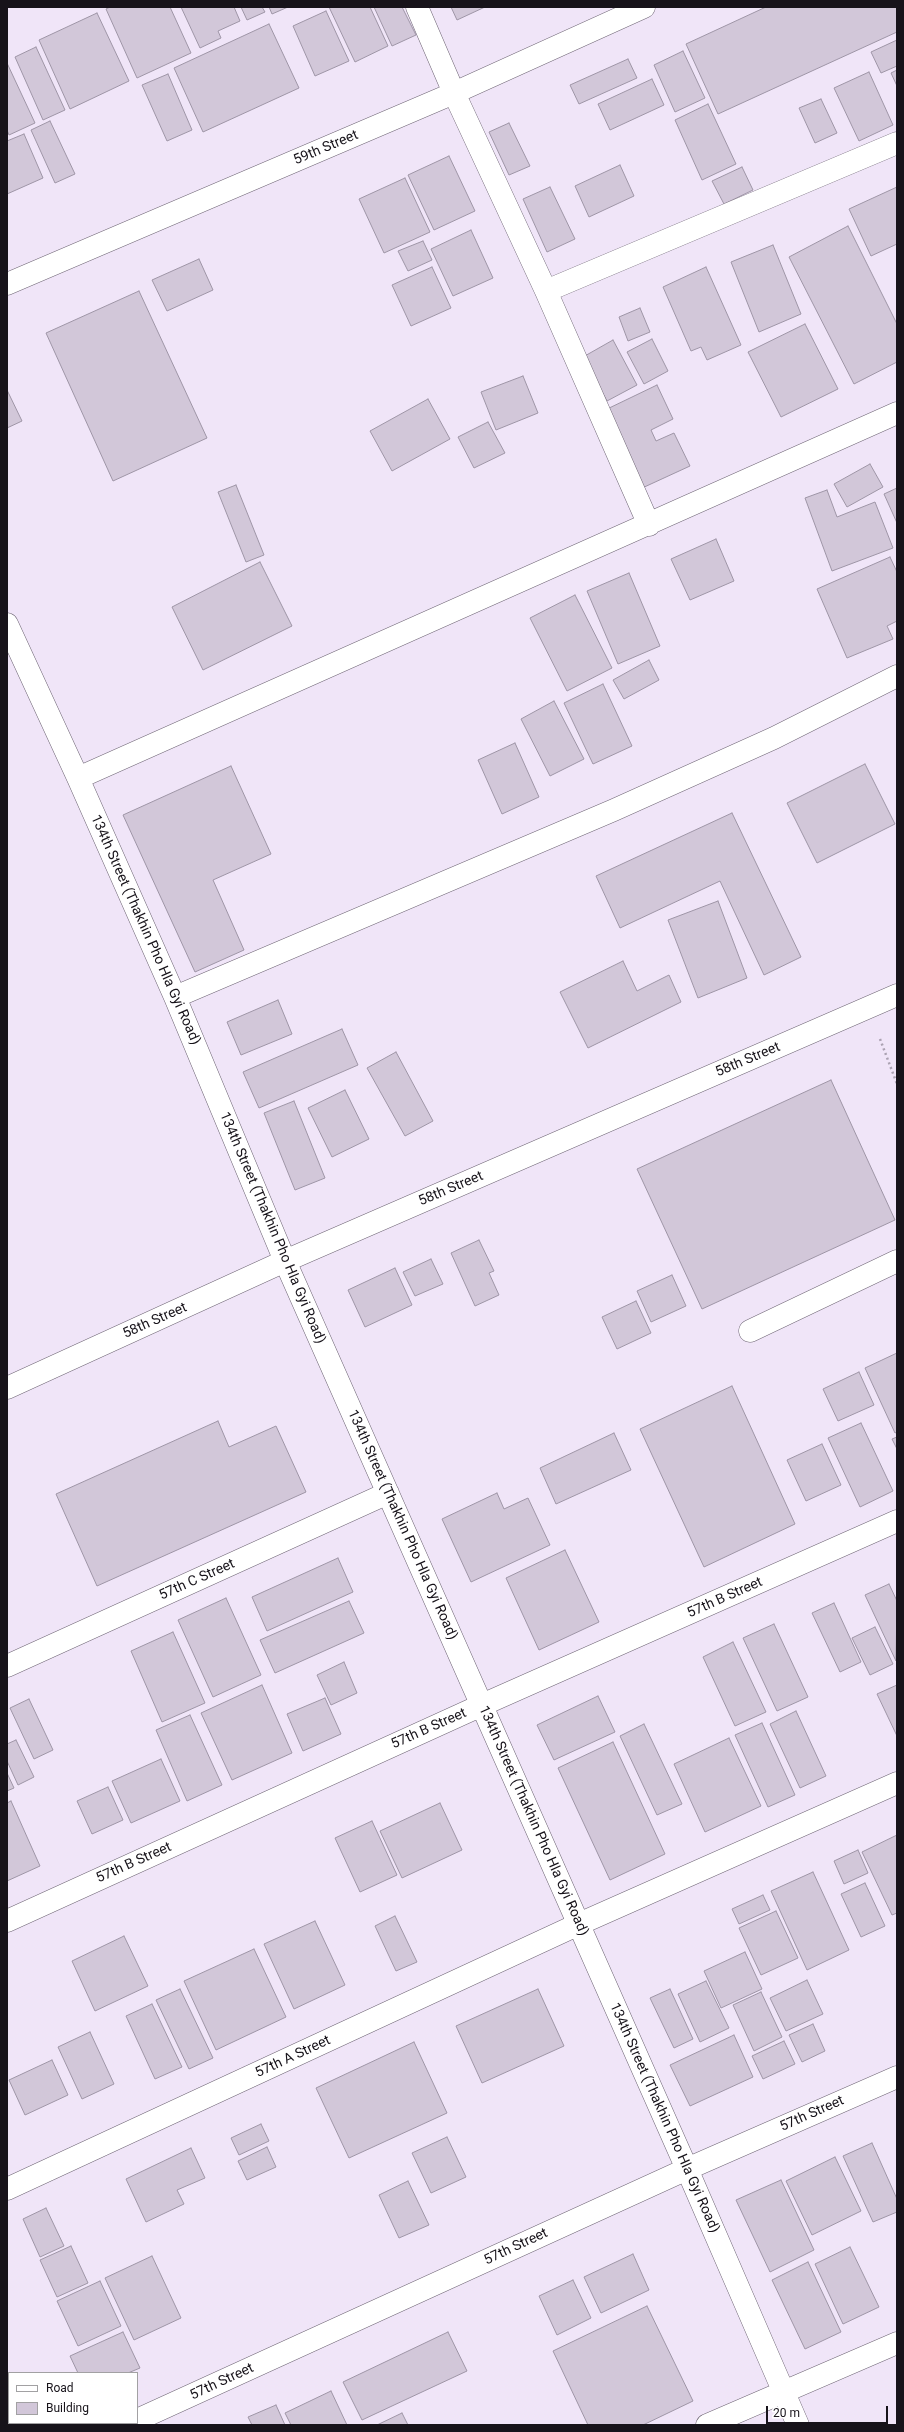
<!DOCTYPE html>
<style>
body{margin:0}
#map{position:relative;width:904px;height:2432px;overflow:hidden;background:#f0e5f8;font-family:Roboto,sans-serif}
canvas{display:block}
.frame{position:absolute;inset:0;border:8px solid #17131a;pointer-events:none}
.legend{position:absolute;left:8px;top:2372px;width:130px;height:52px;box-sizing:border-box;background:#fff;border:1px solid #a2a1a3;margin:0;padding:5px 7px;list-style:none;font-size:12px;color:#17131a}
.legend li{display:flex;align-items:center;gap:8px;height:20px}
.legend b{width:20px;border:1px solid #a2a1a3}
.scale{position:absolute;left:766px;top:2406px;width:122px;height:18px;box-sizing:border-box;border:2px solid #17131a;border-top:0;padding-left:5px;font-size:12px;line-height:14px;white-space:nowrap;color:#17131a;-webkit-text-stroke:3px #fff;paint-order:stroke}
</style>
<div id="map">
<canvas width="904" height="2432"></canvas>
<div class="frame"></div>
<ul class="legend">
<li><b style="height:5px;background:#fff"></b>Road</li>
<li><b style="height:11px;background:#d2c7d9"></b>Building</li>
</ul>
<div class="scale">20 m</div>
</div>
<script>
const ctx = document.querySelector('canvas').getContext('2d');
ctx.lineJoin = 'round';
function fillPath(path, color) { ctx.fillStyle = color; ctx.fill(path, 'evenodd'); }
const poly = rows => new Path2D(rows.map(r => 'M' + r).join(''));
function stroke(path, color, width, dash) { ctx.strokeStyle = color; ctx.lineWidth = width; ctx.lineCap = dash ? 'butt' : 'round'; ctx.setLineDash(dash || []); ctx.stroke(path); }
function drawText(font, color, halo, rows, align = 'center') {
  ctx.font = font + ' Roboto,sans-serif'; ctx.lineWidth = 4; ctx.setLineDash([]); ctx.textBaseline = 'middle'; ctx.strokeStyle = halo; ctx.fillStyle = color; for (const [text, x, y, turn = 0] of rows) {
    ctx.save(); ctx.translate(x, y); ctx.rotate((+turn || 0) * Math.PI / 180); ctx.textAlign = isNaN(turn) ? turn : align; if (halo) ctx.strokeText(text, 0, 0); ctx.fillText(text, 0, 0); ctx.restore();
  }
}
const building = poly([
 [110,7,170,7,191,53,137,78,106,9,110,7],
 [181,7,234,7,240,21,218,31,221,38,200,48,181,7],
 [241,7,262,7,265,12,247,20,241,7],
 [269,7,288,7,272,14,269,7],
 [329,7,370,7,388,46,355,62,329,7],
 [374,7,402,7,416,35,392,46,374,7],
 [451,7,485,7,457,20,451,7],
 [766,7,897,7,897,32,718,114,686,44,766,7],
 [326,11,349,61,315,76,293,26,326,11],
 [97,13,129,81,70,109,39,40,97,13],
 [269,24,299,88,203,132,174,68,269,24],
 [897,40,897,66,881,73,871,52,897,40],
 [36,47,65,110,43,120,15,57,36,47],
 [683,51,705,98,675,112,654,65,683,51],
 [628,59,637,78,579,104,570,85,628,59],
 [7,63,35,123,9,135,7,130,7,63],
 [897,70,897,86,891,73,897,70],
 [869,72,893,125,859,141,834,88,869,72],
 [168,74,192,130,167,141,142,85,168,74],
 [652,79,664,105,610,130,598,104,652,79],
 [821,99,837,133,815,143,799,108,821,99],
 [708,104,736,164,702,180,675,120,708,104],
 [50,121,75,174,55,183,31,130,50,121],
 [509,123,530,166,509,175,489,132,509,123],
 [24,134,43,178,7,194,7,141,24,134],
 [449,156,475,211,434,230,408,175,449,156],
 [620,165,634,196,589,217,575,186,620,165],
 [742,167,753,190,724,204,712,181,742,167],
 [405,178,430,232,384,253,359,199,405,178],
 [550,187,575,239,547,252,523,199,550,187],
 [897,187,897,244,871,256,849,209,897,187],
 [848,226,897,324,897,362,854,384,789,257,848,226],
 [471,230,493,278,453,296,431,249,471,230],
 [423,241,432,260,408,271,398,251,423,241],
 [773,245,801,314,759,332,731,262,773,245],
 [199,259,213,290,167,311,152,280,199,259],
 [432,267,451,308,411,326,392,285,432,267],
 [706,267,741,345,707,360,701,347,691,351,663,287,706,267],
 [139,291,207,438,113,481,46,333,139,291],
 [640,308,650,332,628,341,619,317,640,308],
 [805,324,838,389,781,417,748,352,805,324],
 [652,339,668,371,644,384,627,352,652,339],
 [613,340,637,385,607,401,583,357,613,340],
 [523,376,538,413,496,430,481,392,523,376],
 [657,385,673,419,651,430,656,441,674,433,690,466,640,489,603,411,657,385],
 [7,390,22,421,7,428,7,390],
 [428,399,450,439,392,471,370,431,428,399],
 [488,422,505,453,474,468,458,437,488,422],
 [870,464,883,487,847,507,834,484,870,464],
 [236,485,264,555,246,562,218,492,236,485],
 [897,488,897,523,884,494,897,488],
 [827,490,837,517,875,502,893,548,832,571,805,498,827,490],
 [716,539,734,581,690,600,671,559,716,539],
 [890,557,897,572,897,621,887,626,893,639,847,658,817,589,890,557],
 [260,562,292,626,203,670,172,607,260,562],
 [629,573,660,646,618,664,587,591,629,573],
 [575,595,612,668,567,691,530,618,575,595],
 [649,660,659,680,624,699,613,680,649,660],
 [603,684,632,746,593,764,564,703,603,684],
 [554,701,584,759,550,776,521,719,554,701],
 [515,743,539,797,502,814,478,760,515,743],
 [865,764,895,824,817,863,787,803,865,764],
 [231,766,271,854,213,880,244,950,195,972,123,815,231,766],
 [732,813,801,957,764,975,720,881,620,928,596,876,732,813],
 [718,901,747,978,698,998,668,920,718,901],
 [623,961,637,991,669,975,681,1002,588,1048,560,992,623,961],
 [278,1000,292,1034,241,1055,227,1022,278,1000],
 [342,1029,358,1065,259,1108,243,1072,342,1029],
 [396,1052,433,1121,405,1136,367,1068,396,1052],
 [831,1080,895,1220,702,1309,637,1169,831,1080],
 [345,1090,369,1139,332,1157,308,1108,345,1090],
 [294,1101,325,1178,295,1190,264,1113,294,1101],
 [479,1240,494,1271,489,1273,499,1295,475,1306,451,1253,479,1240],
 [431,1259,443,1284,415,1296,403,1272,431,1259],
 [395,1268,412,1305,365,1327,348,1290,395,1268],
 [672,1275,686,1306,651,1322,637,1291,672,1275],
 [636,1301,651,1333,617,1349,602,1317,636,1301],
 [897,1353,897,1432,895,1433,865,1368,897,1353],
 [859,1372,874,1405,838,1421,823,1389,859,1372],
 [732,1386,795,1524,704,1567,640,1429,732,1386],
 [218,1421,229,1447,276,1426,306,1492,97,1586,56,1494,218,1421],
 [861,1423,893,1491,860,1507,828,1438,861,1423],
 [614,1433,631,1470,556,1504,540,1468,614,1433],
 [897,1437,897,1449,892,1439,897,1437],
 [822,1444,841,1485,806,1501,787,1460,822,1444],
 [497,1493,504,1509,528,1498,550,1545,471,1582,442,1519,497,1493],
 [565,1550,599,1622,539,1650,506,1578,565,1550],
 [338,1558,353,1592,267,1631,252,1597,338,1558],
 [889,1584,897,1601,896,1661,865,1595,889,1584],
 [226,1598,261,1675,213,1697,178,1620,226,1598],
 [349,1601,364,1633,275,1673,260,1640,349,1601],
 [834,1603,861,1662,840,1672,812,1613,834,1603],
 [774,1624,808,1697,777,1711,743,1638,774,1624],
 [875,1627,893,1664,870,1675,852,1638,875,1627],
 [173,1632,205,1703,162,1722,131,1651,173,1632],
 [733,1642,766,1712,735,1726,703,1657,733,1642],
 [344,1662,357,1693,331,1705,317,1675,344,1662],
 [262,1685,292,1753,232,1780,201,1713,262,1685],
 [897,1685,897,1736,877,1694,897,1685],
 [598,1696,615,1732,554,1760,537,1725,598,1696],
 [325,1698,341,1734,303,1751,287,1714,325,1698],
 [29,1699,53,1750,34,1759,10,1708,29,1699],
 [796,1711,826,1776,800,1788,770,1724,796,1711],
 [190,1715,222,1785,187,1801,156,1730,190,1715],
 [762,1723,795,1795,768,1807,735,1735,762,1723],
 [644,1724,682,1804,657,1815,620,1736,644,1724],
 [729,1738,761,1806,705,1832,674,1764,729,1738],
 [16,1740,34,1777,18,1785,7,1761,7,1744,16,1740],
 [613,1742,665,1854,610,1880,558,1768,613,1742],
 [161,1759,180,1801,131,1823,112,1781,161,1759],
 [7,1773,14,1788,7,1791,7,1773],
 [108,1787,123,1820,92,1834,77,1801,108,1787],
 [11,1801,40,1866,7,1881,7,1803,11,1801],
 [440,1803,462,1850,402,1878,380,1831,440,1803],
 [372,1821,397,1875,360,1892,335,1838,372,1821],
 [897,1835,897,1913,892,1915,862,1852,897,1835],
 [858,1850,868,1873,844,1884,834,1861,858,1850],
 [813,1872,849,1950,807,1970,771,1891,813,1872],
 [865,1883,885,1926,861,1937,841,1894,865,1883],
 [763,1895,770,1910,739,1924,732,1909,763,1895],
 [776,1911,798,1958,761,1975,739,1928,776,1911],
 [395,1916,417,1962,396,1971,375,1926,395,1916],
 [315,1921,345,1985,294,2009,264,1944,315,1921],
 [124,1936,148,1986,95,2011,72,1961,124,1936],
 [254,1949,286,2017,216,2050,184,1981,254,1949],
 [745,1952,762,1989,721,2008,704,1971,745,1952],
 [807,1980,823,2014,786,2031,770,1998,807,1980],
 [706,1981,729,2028,700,2042,678,1994,706,1981],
 [180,1989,213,2058,189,2069,156,2000,180,1989],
 [538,1989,564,2046,482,2083,456,2026,538,1989],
 [670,1989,693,2039,674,2048,650,1998,670,1989],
 [761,1992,782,2037,754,2051,733,2005,761,1992],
 [152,2004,182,2067,155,2079,126,2016,152,2004],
 [813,2024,825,2051,802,2062,789,2035,813,2024],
 [90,2032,114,2084,82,2099,58,2047,90,2032],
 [734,2035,753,2077,690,2106,670,2065,734,2035],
 [784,2041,795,2064,763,2079,752,2056,784,2041],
 [414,2042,447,2113,349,2158,316,2088,414,2042],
 [52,2060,68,2095,25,2115,9,2080,52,2060],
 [261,2124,269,2141,239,2155,231,2138,261,2124],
 [447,2137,466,2177,431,2193,412,2153,447,2137],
 [872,2143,897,2199,897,2212,873,2222,843,2156,872,2143],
 [267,2147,276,2167,247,2180,238,2161,267,2147],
 [191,2148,205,2178,177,2190,184,2204,146,2222,126,2179,191,2148],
 [835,2157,861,2211,812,2235,786,2181,835,2157],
 [781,2180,814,2250,770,2272,736,2200,781,2180],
 [408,2181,429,2225,399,2238,379,2195,408,2181],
 [46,2208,64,2246,40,2257,23,2219,46,2208],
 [71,2246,88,2283,57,2297,40,2260,71,2246],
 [850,2247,879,2307,843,2324,815,2264,850,2247],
 [633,2254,649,2290,601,2313,584,2277,633,2254],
 [152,2256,181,2318,134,2340,105,2278,152,2256],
 [808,2262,841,2332,805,2349,772,2280,808,2262],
 [573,2280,591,2318,557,2335,539,2296,573,2280],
 [100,2281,121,2326,78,2346,57,2301,100,2281],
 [647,2306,693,2401,643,2425,588,2425,553,2351,647,2306],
 [123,2332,140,2368,128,2373,78,2373,70,2356,123,2332],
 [448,2332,467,2371,362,2420,343,2382,448,2332],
 [331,2391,347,2425,291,2425,285,2413,331,2391],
 [276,2405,285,2425,252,2425,248,2417,276,2405],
 [402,2413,408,2425,377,2425,402,2413]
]);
fillPath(building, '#d2c7d9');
stroke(building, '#9e95a6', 1);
const minor = poly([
 [417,7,454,93,546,291,649,525],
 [7,284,454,93,644,7],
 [546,291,897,143],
 [7,624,78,778,175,997,285,1261,687,2169,798,2425],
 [78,778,897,413],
 [175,997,614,810,774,738,897,676],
 [750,1331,897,1261],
 [7,1666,388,1493],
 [7,1921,482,1705,897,1521],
 [7,2189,579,1924,897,1783],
 [137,2420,687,2169,897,2077],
 [707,2425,897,2343]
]);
const secondary = poly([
 [7,1388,285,1261,897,995]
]);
stroke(minor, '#6e6574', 23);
stroke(secondary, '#6e6574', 23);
stroke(poly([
 [880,1039,897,1084]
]), '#aba2b2', 2.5, [2, 3]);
stroke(minor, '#fff', 22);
stroke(secondary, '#fff', 22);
drawText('14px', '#17131a', '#fff', [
 ["59th Street",326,148,-23],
 ["134th Street (Thakhin Pho Hla Gyi Road)",145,930,66],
 ["58th Street",748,1060,-23],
 ["58th Street",451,1189,-23],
 ["134th Street (Thakhin Pho Hla Gyi Road)",272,1228,67],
 ["58th Street",155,1321,-24],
 ["134th Street (Thakhin Pho Hla Gyi Road)",402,1525,66],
 ["57th C Street",197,1580,-24],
 ["57th B Street",725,1598,-24],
 ["57th B Street",429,1729,-24],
 ["134th Street (Thakhin Pho Hla Gyi Road)",533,1821,66],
 ["57th B Street",134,1863,-24],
 ["57th A Street",293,2057,-25],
 ["57th Street",812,2114,-24],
 ["134th Street (Thakhin Pho Hla Gyi Road)",664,2118,66],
 ["57th Street",516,2247,-25],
 ["57th Street",222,2382,-25]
]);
</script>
